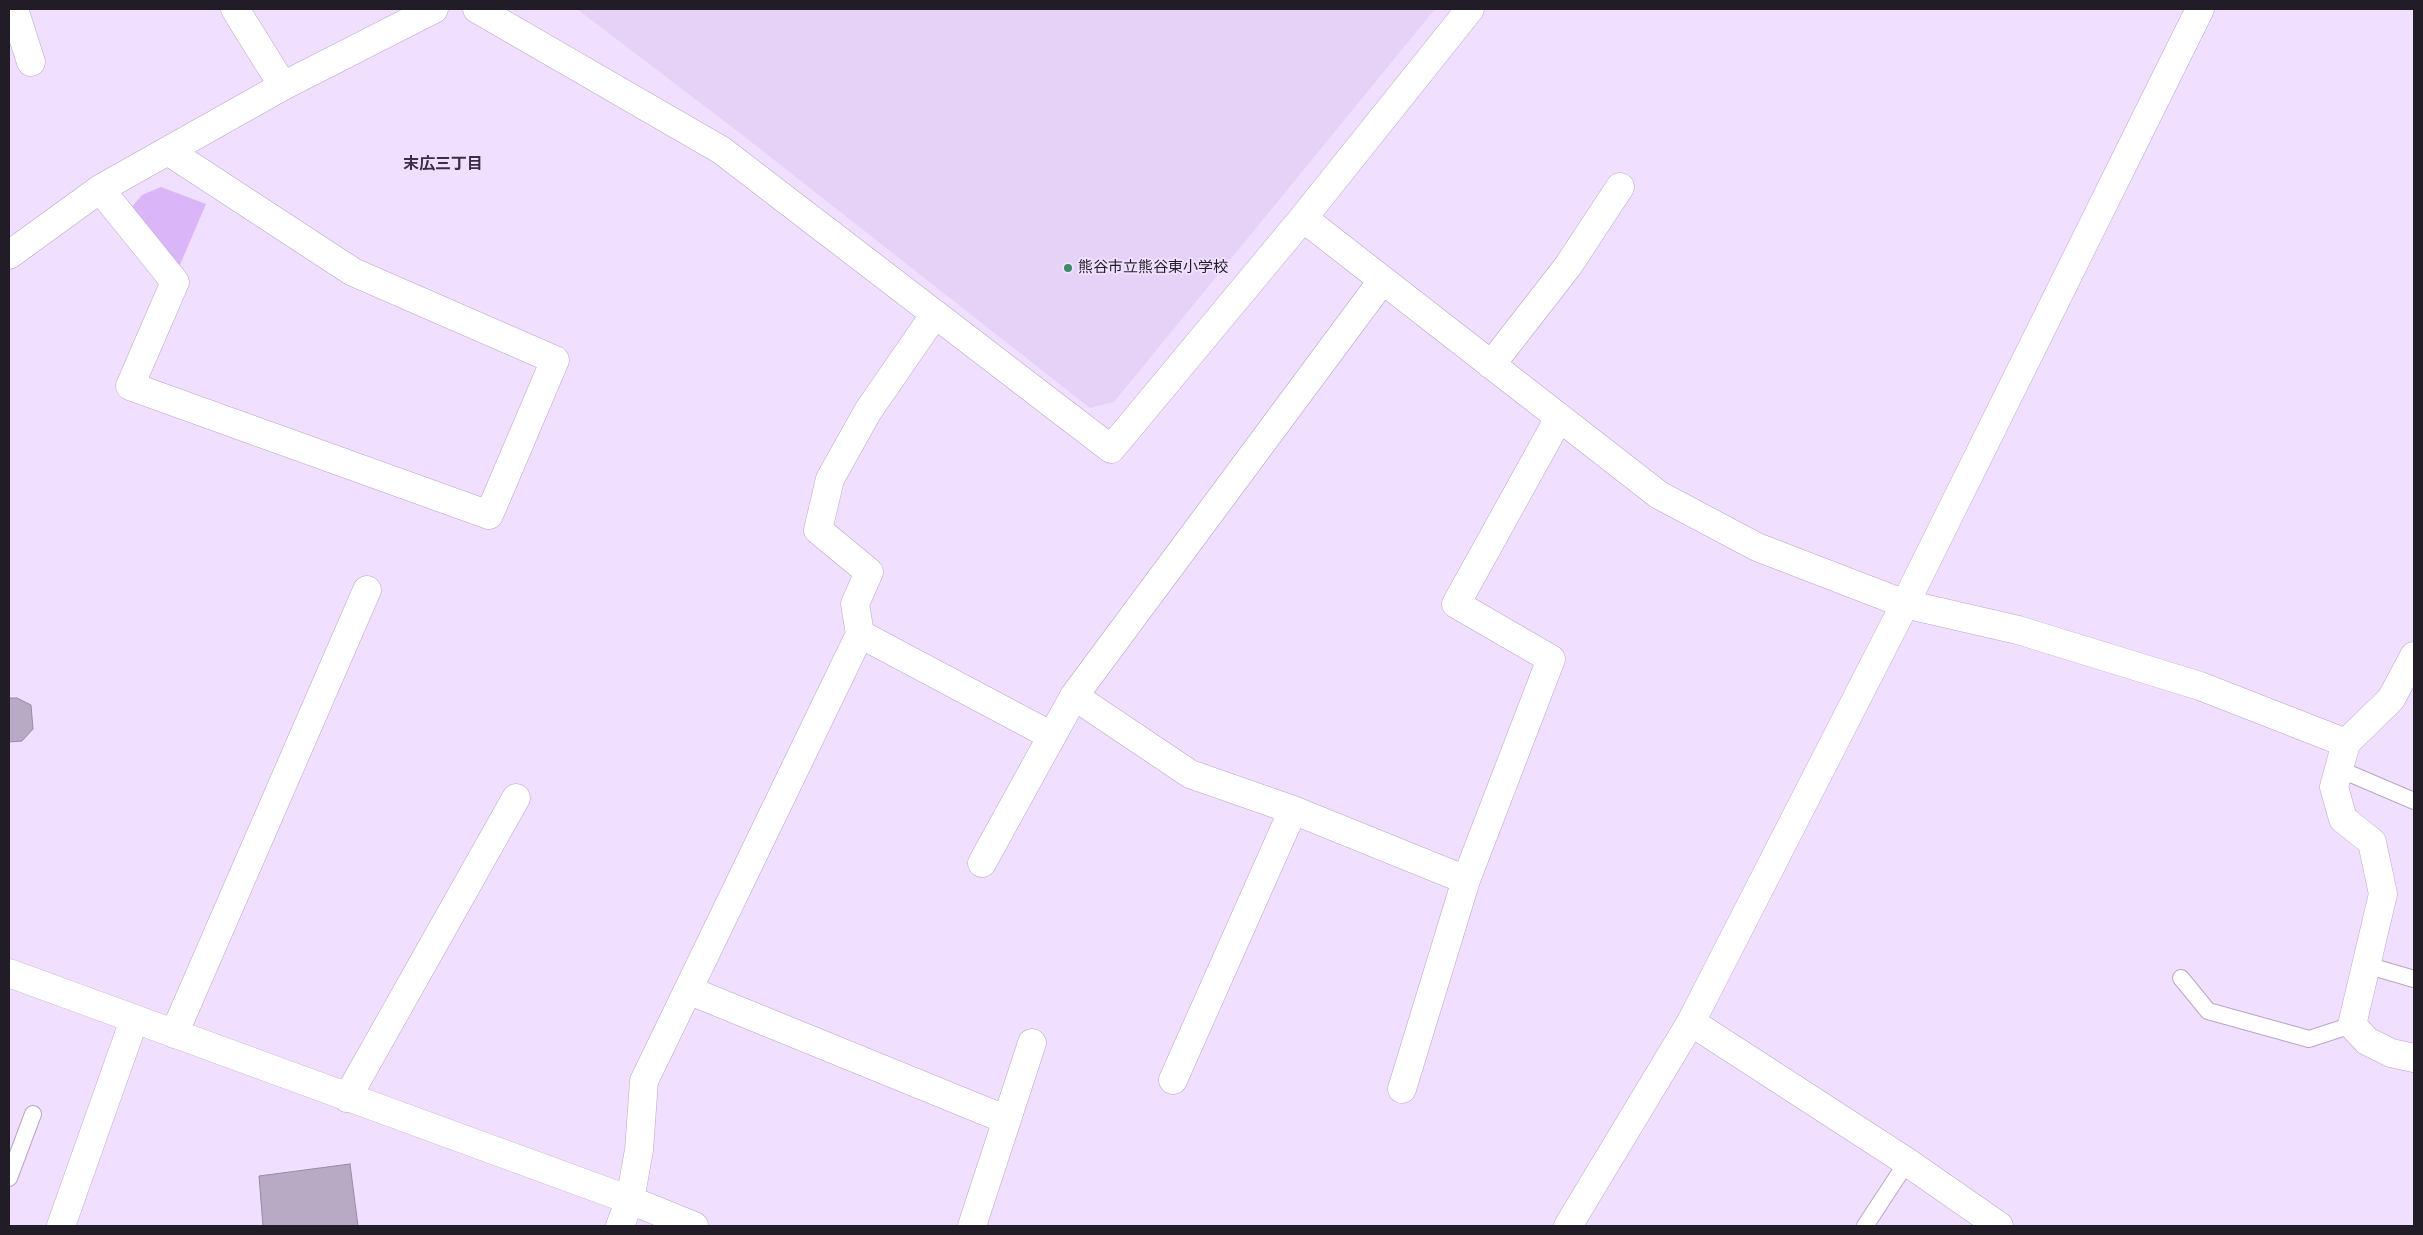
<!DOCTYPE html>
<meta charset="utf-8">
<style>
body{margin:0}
#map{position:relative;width:2423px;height:1235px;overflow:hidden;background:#f0dffe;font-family:"Open Sans",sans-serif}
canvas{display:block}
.frame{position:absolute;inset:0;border:10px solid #211c26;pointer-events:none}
</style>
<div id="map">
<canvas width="2423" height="1235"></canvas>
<div class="frame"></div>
</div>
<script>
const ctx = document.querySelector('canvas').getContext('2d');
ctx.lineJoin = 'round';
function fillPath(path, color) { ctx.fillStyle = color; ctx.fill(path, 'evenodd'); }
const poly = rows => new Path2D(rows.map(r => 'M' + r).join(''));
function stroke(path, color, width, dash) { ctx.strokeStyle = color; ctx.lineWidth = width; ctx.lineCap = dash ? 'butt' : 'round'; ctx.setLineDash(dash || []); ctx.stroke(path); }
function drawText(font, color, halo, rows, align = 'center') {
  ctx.font = font + ' "Open Sans","Noto Sans JP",sans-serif'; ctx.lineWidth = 4; ctx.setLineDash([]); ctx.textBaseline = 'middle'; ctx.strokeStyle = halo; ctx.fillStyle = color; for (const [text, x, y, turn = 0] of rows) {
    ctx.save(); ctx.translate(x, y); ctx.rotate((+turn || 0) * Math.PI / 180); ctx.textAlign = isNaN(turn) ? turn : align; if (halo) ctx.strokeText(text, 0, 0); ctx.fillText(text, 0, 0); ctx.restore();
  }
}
fillPath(poly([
 [577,9,1435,9,1114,402,1090,408,741,134]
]), '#e6d2f7');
fillPath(poly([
 [161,187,206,204,179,267,131,208,142,195]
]), '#dab5f8');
const building = poly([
 [9,698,17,698,31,705,33,729,22,741,9,742,9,698],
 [350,1164,358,1226,263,1226,259,1176,350,1164]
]);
fillPath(building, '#b8a9c5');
stroke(building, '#9889a5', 1);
const lane = poly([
 [2339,769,2414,801],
 [2366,965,2414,979],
 [2181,978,2208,1011,2309,1039,2352,1025],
 [9,1178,33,1114],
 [1865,1226,1907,1162]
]);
const street = poly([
 [14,9,31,62],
 [235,9,283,86],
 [477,9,721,150,1111,449,1303,218,1470,9],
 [100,189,175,282,130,386,489,515,555,360,353,272,168,151],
 [1303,218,1659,495,1757,547,1905,604,2018,630,2200,686,2346,743],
 [9,255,100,189,283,86,434,9],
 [1491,365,1568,266,1620,187],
 [860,634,855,604,869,572,818,530,830,479,868,411,935,314],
 [2414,656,2391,699,2346,743,2334,787,2343,819,2372,842,2383,894,2352,1025,2367,1041,2391,1053,2414,1058],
 [1074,696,1190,774,1293,810,1173,1080],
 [1293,810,1466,880],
 [982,863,1074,696,1382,281],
 [9,973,630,1200,694,1226],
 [688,990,1007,1120],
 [1691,1022,1907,1162,1999,1226],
 [174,1034,367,590],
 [1402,1089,1466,880,1551,659,1456,604,1559,418],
 [347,1098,516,798],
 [61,1226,134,1020],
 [620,1226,630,1200,639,1150,644,1081,860,634,1052,736],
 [972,1226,1032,1043],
 [1568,1226,1691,1022,1905,604,2200,9]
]);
stroke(lane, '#b7a7c4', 18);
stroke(street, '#b7a7c4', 29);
stroke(lane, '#fff', 16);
stroke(street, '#fff', 28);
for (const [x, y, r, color] of [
 [1068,268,5,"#368f65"]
]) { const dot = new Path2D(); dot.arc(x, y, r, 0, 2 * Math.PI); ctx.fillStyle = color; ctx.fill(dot); stroke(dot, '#f0dffe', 2); }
drawText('15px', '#211c26', '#f0dffe', [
 ["熊谷市立熊谷東小学校",1078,268]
], 'left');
drawText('bold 16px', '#3b2e46', '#f0dffe', [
 ["末広三丁目",443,164]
]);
</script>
